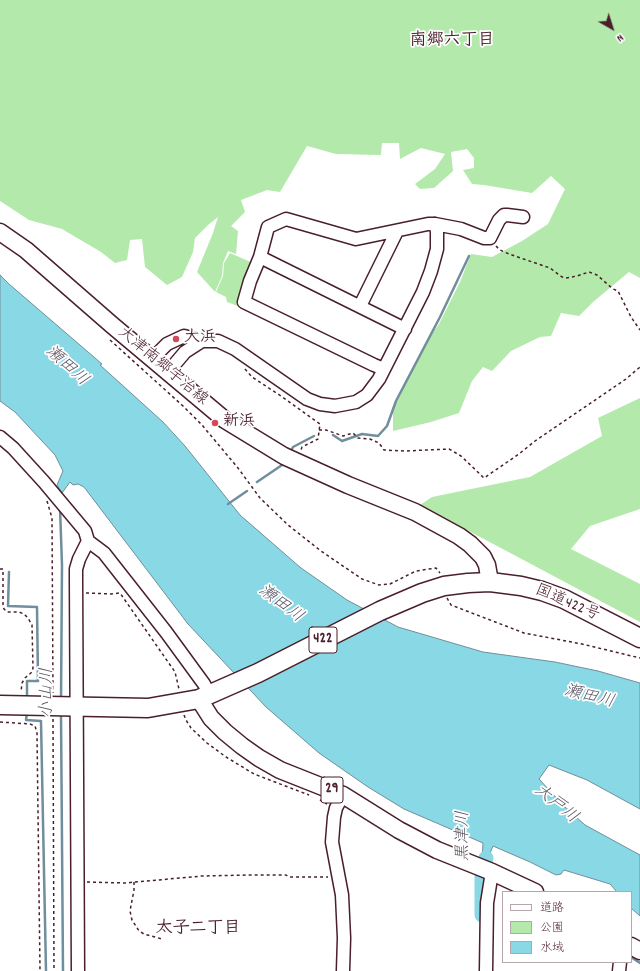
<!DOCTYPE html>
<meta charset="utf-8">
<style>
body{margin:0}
#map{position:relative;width:640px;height:971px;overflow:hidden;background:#fff;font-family:Dekko,"Klee One",sans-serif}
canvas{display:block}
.legend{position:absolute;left:502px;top:891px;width:130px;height:72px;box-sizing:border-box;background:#fff;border:1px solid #b7a5aa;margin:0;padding:5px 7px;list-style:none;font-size:12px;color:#4a1f2b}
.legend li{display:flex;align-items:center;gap:8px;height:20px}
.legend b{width:20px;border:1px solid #b7a5aa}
.north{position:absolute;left:592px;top:8px;width:40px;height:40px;-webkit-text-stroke:3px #fff;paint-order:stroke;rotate:141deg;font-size:11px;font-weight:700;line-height:16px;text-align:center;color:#4a1f2b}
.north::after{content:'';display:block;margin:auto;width:14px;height:18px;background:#4a1f2b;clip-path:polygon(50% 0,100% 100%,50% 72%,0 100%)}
</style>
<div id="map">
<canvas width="640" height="971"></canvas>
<ul class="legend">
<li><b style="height:5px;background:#fff"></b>道路</li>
<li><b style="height:11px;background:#b3e9ab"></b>公園</li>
<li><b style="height:11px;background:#89d8e5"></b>水域</li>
</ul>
<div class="north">N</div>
</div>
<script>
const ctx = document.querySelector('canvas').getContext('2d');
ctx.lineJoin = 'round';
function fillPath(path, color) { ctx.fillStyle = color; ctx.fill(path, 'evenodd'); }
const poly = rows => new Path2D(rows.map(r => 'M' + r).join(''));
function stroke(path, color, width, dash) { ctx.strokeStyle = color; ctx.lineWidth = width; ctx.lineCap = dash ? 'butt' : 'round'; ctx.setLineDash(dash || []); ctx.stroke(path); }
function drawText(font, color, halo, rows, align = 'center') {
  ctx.font = font + ' Dekko,"Klee One",sans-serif'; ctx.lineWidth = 3.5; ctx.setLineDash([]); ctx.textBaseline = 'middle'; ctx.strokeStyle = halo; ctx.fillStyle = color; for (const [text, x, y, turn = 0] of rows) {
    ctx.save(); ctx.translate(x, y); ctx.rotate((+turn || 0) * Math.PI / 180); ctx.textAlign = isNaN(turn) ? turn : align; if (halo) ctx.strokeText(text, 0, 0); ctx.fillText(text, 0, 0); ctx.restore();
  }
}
fillPath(poly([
 [0,0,640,0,640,278,629,272,593,302,579,316,561,313,551,336,540,337,511,351,492,371,483,367,472,381,459,413,431,422,393,431,393,409,431,335,439,324,460,282,471,254,492,257,522,241,548,224,565,189,551,176,532,193,484,185,472,184,463,170,474,168,474,158,467,149,451,152,453,171,434,188,420,189,415,184,435,169,445,154,421,148,400,159,399,143,382,143,381,155,336,154,307,146,280,192,267,190,241,200,245,212,231,226,238,231,236,254,228,251,223,263,222,276,215,292,197,272,213,233,218,217,208,225,195,238,193,252,182,277,167,285,145,267,142,239,130,240,127,260,115,263,101,252,62,229,29,220,0,201],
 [230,253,253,263,238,306,227,302,226,297,216,292,223,276,224,263],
 [640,398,640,509,590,526,571,549,640,584,640,622,420,505,432,497,530,477,602,436,598,418]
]), '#b3e9ab');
const water = poly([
 [0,275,9,284,102,364,100,365,163,422,185,446,240,515,301,568,347,600,398,627,483,652,555,662,598,671,640,683,640,809,587,780,549,765,539,779,564,806,585,825,640,855,640,916,631,908,631,892,617,892,610,884,564,870,561,874,556,875,530,862,493,846,486,863,482,860,483,843,404,809,368,787,319,753,266,707,188,624,84,487,78,484,73,485,70,482,62,493,57,485,63,471,55,455,15,412,0,401,0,275]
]);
fillPath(water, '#89d8e5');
stroke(water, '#708e9b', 1);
stroke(poly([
 [333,435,342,441,362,434,378,436,387,426,396,401,440,317,469,256],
 [292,449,293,447,314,436],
 [257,482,285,463],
 [228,504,247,491],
 [60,508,62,565,61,701],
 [9,572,8,606,37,607,38,681,27,681,27,699],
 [27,712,26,720,41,721,46,971],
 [61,714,63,971],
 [631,957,640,963]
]), '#708e9b', 2.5);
stroke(poly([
 [482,915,482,876,486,858]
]), '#89d8e5', 15);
const minor = poly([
 [260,257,405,329],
 [360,306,397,231],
 [153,358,167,344,184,336,202,341],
 [384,369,374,365,244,302,250,281,260,257,268,227,286,219,356,239,428,224,435,224,461,229,484,238,490,238,499,220,504,215,507,215,523,217],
 [168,372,185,352,202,341,218,341,235,349,307,399,320,404,335,406,356,402,367,395,379,379,423,292,431,271,437,249,437,231,435,224],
 [0,437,13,448,44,482,85,531,88,541,79,559,76,569,76,580,78,971],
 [88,541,104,553,166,632,204,684,210,695],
 [343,795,336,808,334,817,332,842,342,895,344,938,343,971],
 [486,971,487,903,492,872],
 [619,971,620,962]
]);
const major = poly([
 [0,232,26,250,112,325,225,420,284,456,348,485,415,512,459,536,470,544,483,557,487,565,490,582],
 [199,699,211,718,225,732,242,746,259,758,280,770,343,795,399,830,437,850,492,872,535,892],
 [631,946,640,951]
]);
const highway = poly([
 [0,705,148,708,199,699,258,673,380,611,422,593,444,586,468,583,490,582,521,586,542,591,564,599,640,638]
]);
stroke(minor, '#4a1f2b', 15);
stroke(major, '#4a1f2b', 19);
stroke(highway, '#4a1f2b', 21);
stroke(poly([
 [496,246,500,250,509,254,550,268,562,277,566,278,577,276,589,272,597,275,613,289,618,291,631,317,640,330],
 [110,340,183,406,202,425,238,468,260,498,288,525,321,551,362,579,379,585,390,584,416,571,436,568,440,573],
 [245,369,252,377,281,396,320,424,318,439,302,447,301,450],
 [319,430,326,430,343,436,353,433,358,438,370,439,379,443,384,450,405,451,449,449,461,456,484,478,519,454,535,441,626,379,640,367],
 [47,501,52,518,53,693],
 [0,569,3,569,3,604,4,609,7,612,19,612,24,614,28,618,32,625,33,668,32,672,25,678,22,683,21,692],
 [86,593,111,594,120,593,175,672,179,689],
 [447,598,451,605,524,633,582,644,640,658],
 [184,715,186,720,191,728,207,743,226,757,254,774,309,795],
 [53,719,54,971],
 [0,722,30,724,35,726,37,733,40,971],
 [320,800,327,804],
 [87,882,125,883,202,876,249,875,286,875,289,877,328,877],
 [134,882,134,890,130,911,132,920,139,931,144,934,162,939]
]), '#4a1f2b', 1.5, [3, 3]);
stroke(minor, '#fff', 12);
stroke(major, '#fff', 16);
stroke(highway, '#fff', 18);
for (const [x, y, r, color] of [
 [176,339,4,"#d1495b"],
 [215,423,4,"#d1495b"]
]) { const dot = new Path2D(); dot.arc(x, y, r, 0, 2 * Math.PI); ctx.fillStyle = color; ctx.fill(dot); stroke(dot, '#fff', 1.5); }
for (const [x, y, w] of [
 [323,640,28],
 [332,790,22]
]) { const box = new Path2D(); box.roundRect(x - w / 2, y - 13, w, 26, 3); ctx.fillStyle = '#fff'; ctx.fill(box); stroke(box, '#4a1f2b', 1); }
drawText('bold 15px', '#4a1f2b', null, [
 ["422",323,640],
 ["29",332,790]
]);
drawText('bold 16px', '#4a1f2b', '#fff', [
 ["大浜",184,339],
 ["新浜",223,423]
], 'left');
drawText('16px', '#4a1f2b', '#fff', [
 ["大津南郷宇治線",162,367,40],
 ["国道422号",567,604,23]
]);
drawText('bold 17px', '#4a1f2b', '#fff', [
 ["南郷六丁目",452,42],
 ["太子二丁目",198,930]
]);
drawText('italic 17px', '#5d5663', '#fff', [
 ["瀬田川",66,367,42],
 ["瀬田川",280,605,37],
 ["小山川",49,693,-90],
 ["瀬田川",589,698,14],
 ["大戸川",555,805,39],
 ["黒津川",465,836,-90]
]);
</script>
